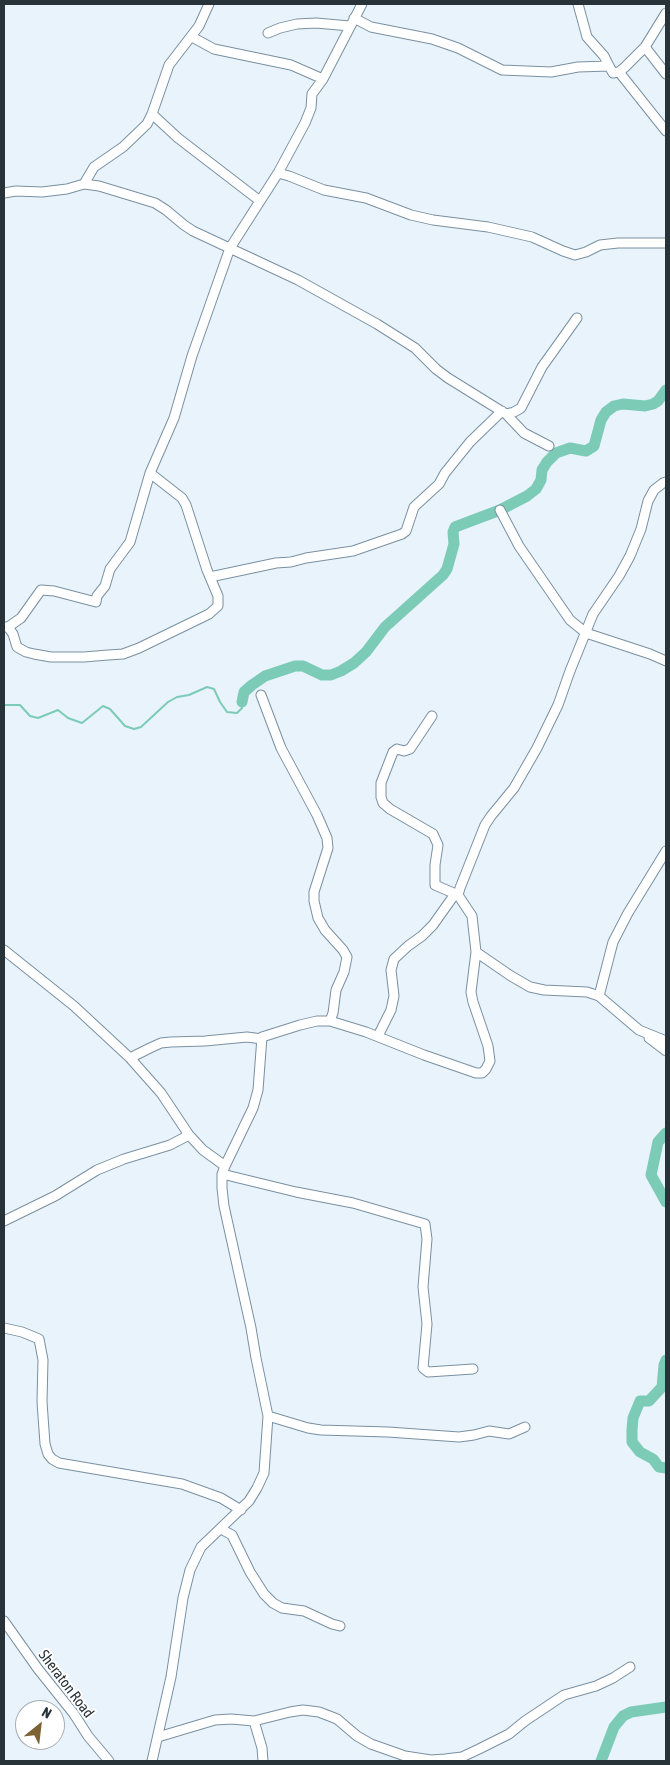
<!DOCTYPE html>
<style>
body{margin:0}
#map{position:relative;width:670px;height:1765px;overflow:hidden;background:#e9f3fb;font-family:"Asap Condensed",sans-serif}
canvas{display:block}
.frame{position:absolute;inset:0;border:5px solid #283239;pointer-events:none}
.north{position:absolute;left:15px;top:1700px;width:50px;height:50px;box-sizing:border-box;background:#fff;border:1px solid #a9adb0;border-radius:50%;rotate:29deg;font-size:14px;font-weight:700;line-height:20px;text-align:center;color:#283239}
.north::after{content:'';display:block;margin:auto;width:18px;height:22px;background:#7d6234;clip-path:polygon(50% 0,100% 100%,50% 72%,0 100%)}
</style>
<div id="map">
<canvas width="670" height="1765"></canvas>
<div class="frame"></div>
<div class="north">N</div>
</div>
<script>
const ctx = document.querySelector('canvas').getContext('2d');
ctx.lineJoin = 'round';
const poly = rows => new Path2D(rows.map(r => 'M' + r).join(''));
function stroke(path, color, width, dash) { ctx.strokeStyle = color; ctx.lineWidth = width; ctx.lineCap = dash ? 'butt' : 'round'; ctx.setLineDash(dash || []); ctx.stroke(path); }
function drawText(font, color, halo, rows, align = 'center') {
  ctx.font = font + ' "Asap Condensed",sans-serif'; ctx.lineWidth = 4; ctx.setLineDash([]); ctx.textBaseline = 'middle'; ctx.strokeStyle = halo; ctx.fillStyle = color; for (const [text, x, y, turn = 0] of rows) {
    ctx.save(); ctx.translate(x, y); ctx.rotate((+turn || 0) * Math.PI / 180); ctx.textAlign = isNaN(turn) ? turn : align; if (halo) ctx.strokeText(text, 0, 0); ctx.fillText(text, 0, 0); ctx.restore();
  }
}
stroke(poly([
 [4,705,20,705,30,716,38,718,58,710,68,718,82,723,103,706,110,709,125,726,134,729,141,727,168,702,177,697,189,695,207,687,214,689,220,702,227,712,237,713,242,708,242,702]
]), '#7ccbb7', 2);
stroke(poly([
 [242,702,244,692,252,685,265,676,295,666,303,666,322,675,331,675,341,671,354,663,366,652,385,627,443,575,447,569,454,544,453,532,455,527,500,510,527,496,536,489,541,480,542,470,547,462,556,453,570,448,586,451,594,446,601,420,606,412,614,406,623,404,645,406,653,404,658,401,666,390],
 [666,1133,658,1142,651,1175,666,1202],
 [666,1360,664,1365,662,1387,649,1401,640,1401,633,1418,632,1430,632,1442,640,1452,653,1459,659,1467,666,1468],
 [601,1761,614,1727,623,1716,631,1712,666,1707]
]), '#7ccbb7', 11);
const minor = poly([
 [578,4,587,37,604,56,609,66],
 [354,18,371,27,432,39,458,48,502,70,551,72,578,67,609,66,613,73,619,72,625,67,645,47,666,13],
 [268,33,280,28,297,24,316,23,350,26],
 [192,37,214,49,291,65,323,79],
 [645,47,666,74],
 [619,72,666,131],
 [152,114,178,138,260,201],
 [278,173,289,176,324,190,366,198,411,215,433,220,488,227,532,237,563,251,575,255,586,252,600,245,618,243,666,243],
 [84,184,99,186,155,203,166,210,184,225,193,231,298,280,377,324,415,348,436,369,448,378,506,414,524,433,549,446],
 [4,193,16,191,42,192,67,189,84,184,94,167,123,147,147,124,152,114,169,65,199,26,209,4],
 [506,414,514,412,521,408,542,367,577,318],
 [500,510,519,546,570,620,586,633,650,654,666,661],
 [210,577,276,563,291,562,306,558,353,551,402,534,406,531,414,507,439,484,445,473,470,442,502,411],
 [4,627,8,627,21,618,41,590,54,591,96,602,97,596,105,586,110,569,130,542,150,473,174,418,192,356,230,248,278,173,305,123,311,108,312,94,323,79,362,4],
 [8,627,13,634,17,647,26,652,34,654,51,657,84,657,108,655,123,654,139,648,209,614,218,606,218,596,207,570,186,505,182,498,150,473],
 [261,695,281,748,317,815,327,838,328,848,314,892,314,901,318,918,325,930,343,950,347,957,344,972,336,990,333,1013,330,1021],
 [432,716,410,749,404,751,397,749,393,752,381,783,381,797,383,803,390,809,433,834,438,845,435,865,435,885,458,895],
 [4,950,74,1006,130,1058,161,1093,189,1135,203,1150,225,1166],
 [476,952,511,976,530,987,544,990,587,992,599,996,639,1030,666,1041],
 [599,996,613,942,628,913,666,851],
 [378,1036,391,1010,394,996,391,970,394,959,408,946,422,936,433,925,455,894],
 [649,1038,666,1051],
 [130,1058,150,1048,161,1043,171,1042,205,1041,247,1037,262,1039],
 [222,1174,296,1192,353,1203,425,1224,427,1239,423,1287,427,1324,423,1368,428,1372,473,1369],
 [4,1221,55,1196,97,1170,124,1159,170,1145,189,1135],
 [4,1328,22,1332,39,1339,43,1360,42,1402,45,1444,48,1454,52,1459,59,1463,182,1484,221,1498,241,1510],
 [268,1416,308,1428,321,1430,388,1432,459,1437,474,1435,489,1431,509,1434,525,1427],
 [221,1529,232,1535,250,1572,264,1594,273,1603,282,1608,304,1611,332,1624,340,1626],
 [4,1621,38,1669,74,1714,88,1736,109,1761],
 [254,1721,262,1748,263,1761],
 [158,1737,215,1720,231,1719,254,1721,290,1712,303,1710,319,1712,337,1719,357,1736,371,1744,405,1756,431,1760,445,1759,462,1757,479,1749,509,1734,525,1721,564,1695,596,1686,613,1678,630,1667],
 [152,1761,171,1677,183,1598,190,1570,201,1547,249,1501,257,1488,264,1473,268,1416,256,1358,251,1328,224,1206,222,1188,222,1174,225,1166,253,1108,258,1090,262,1037,300,1025,317,1021,330,1021,366,1032,424,1055,476,1073,482,1073,486,1069,490,1061,488,1046,473,1002,471,992,476,952,472,916,458,895,460,888,485,825,491,816,514,788,537,748,558,705,570,671,593,614,619,576,630,556,641,529,648,501,654,490,663,483,666,482]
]);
stroke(minor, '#7990a2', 11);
stroke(minor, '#fff', 9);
drawText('15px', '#283239', '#fff', [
 ["Sheraton Road",66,1684,53]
]);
</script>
